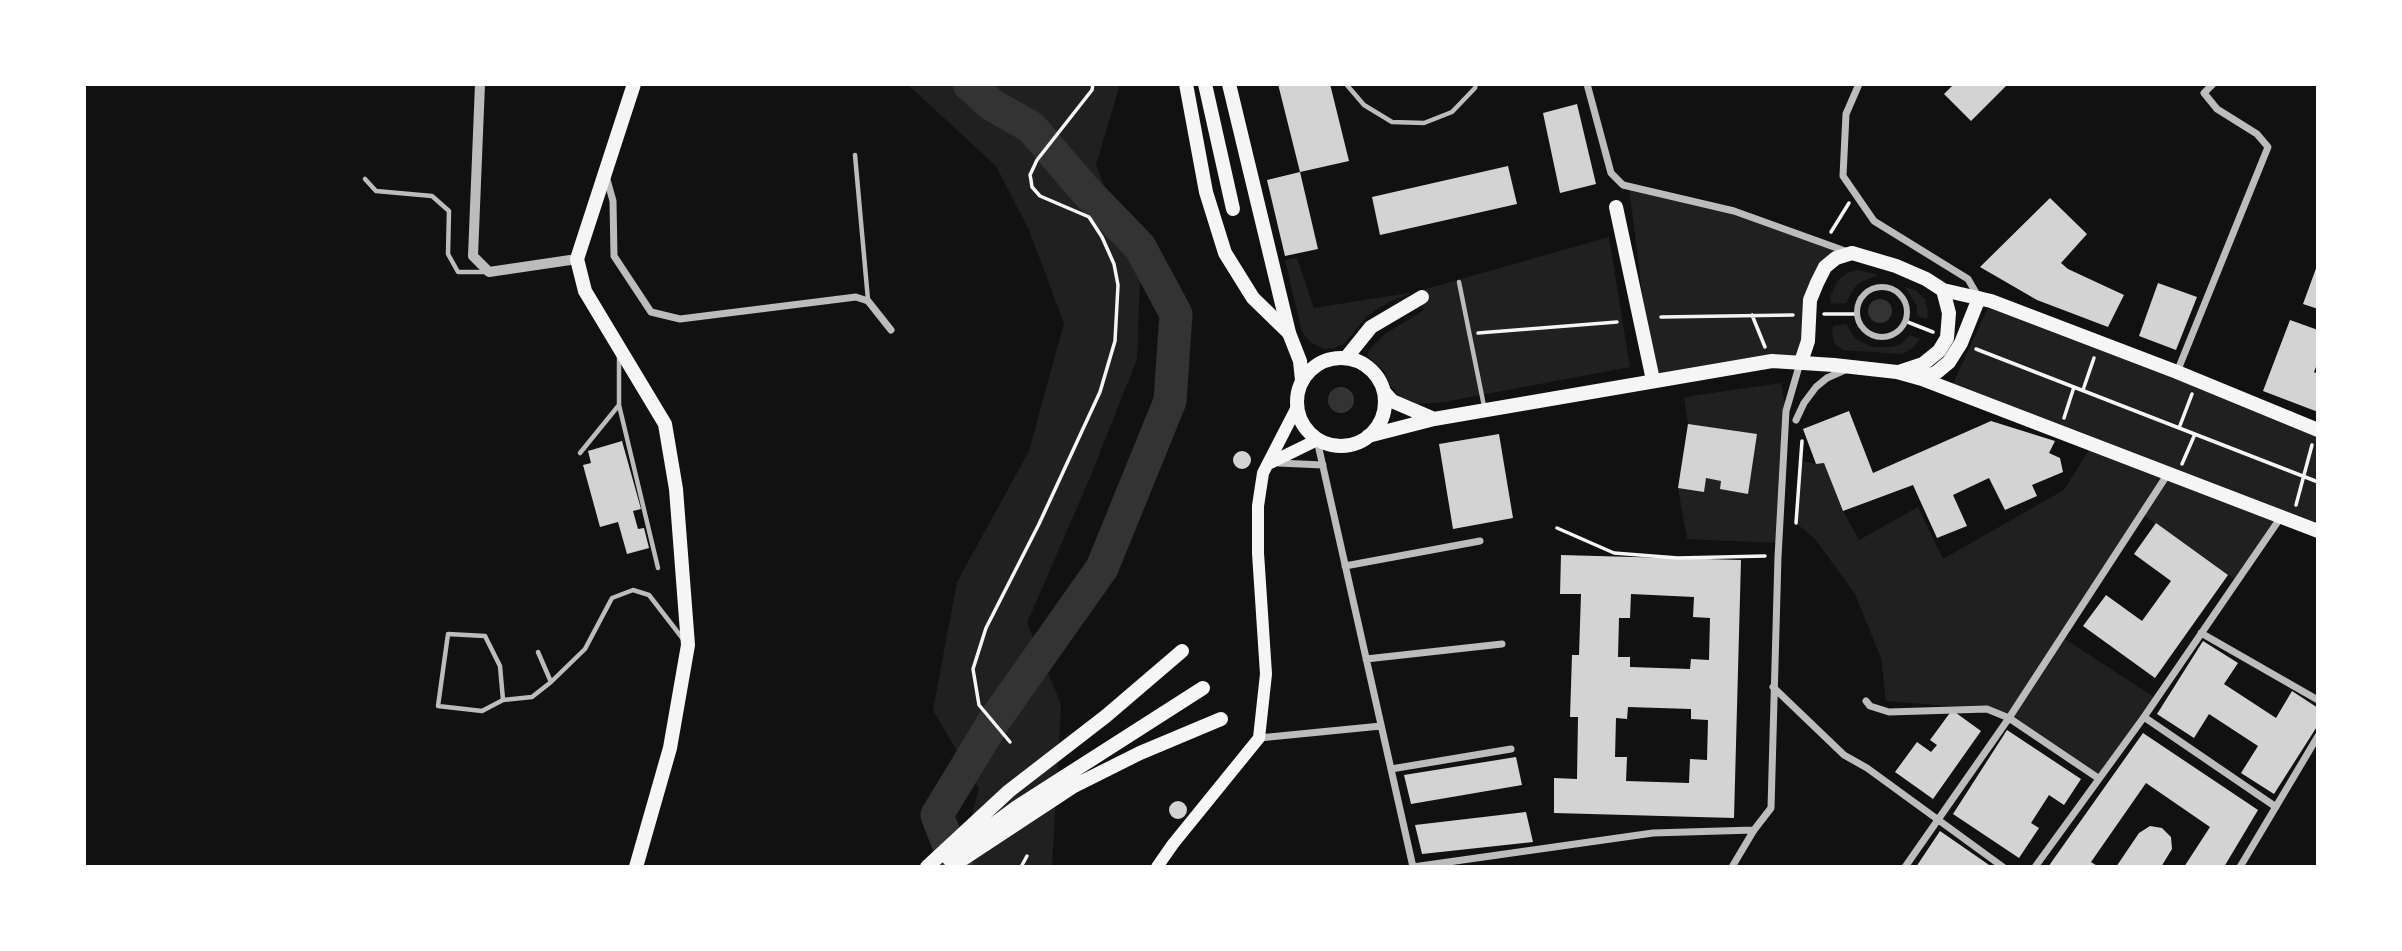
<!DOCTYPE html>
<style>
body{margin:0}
#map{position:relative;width:2402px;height:951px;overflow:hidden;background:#111;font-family:"Noto Sans",sans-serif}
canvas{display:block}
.frame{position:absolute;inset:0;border:86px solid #fff;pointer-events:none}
</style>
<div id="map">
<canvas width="2402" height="951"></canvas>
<div class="frame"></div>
</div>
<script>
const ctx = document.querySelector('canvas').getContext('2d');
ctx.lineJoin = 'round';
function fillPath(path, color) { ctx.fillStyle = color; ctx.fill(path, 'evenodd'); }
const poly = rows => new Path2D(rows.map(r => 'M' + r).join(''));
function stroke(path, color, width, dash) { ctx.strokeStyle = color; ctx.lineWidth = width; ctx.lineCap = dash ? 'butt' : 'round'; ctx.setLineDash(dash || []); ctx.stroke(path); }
fillPath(poly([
 [907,84,1120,84,1096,165,1140,279,1137,359,1089,480,1027,623,1061,704,1052,867,957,867,979,789,933,710,957,582,1029,451,1064,323,1029,230,996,166],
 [1629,187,1734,211,1852,253,1825,267,1801,362,1653,380],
 [1609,237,1630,367,1444,402,1418,404,1401,397,1390,385,1384,371,1367,356,1368,351,1385,334,1424,310,1415,292,1391,301,1368,315,1344,344,1334,348,1324,349,1311,343,1302,332,1285,260,1297,258,1314,308,1415,292],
 [1858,270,1878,275,1861,282,1854,288,1846,303,1831,304,1830,297,1838,280,1847,273],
 [1905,287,1915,290,1925,299,1928,310,1927,319,1917,316,1917,306],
 [1991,301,2318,430,2318,531,2281,517,2237,581,2142,514,2062,637,2157,699,2098,778,2009,718,1987,709,1886,701,1881,658,1855,594,1815,539,1796,523,1802,461,1816,464,1824,463,1843,511,1859,540,1918,507,1943,559,2064,490,2092,445,1950,390],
 [1846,324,1856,339,1872,347,1892,347,1901,344,1910,335,1920,339,1913,348,1902,354,1843,350,1835,344,1832,335,1833,326],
 [1781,383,1786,411,1778,543,1687,539,1678,488,1688,424,1684,397]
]), '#202020');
fillPath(poly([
 '1868 311a12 12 0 1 1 24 0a12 12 0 1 1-24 0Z',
 '1328 400a13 13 0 1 1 26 0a13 13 0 1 1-26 0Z'
]), '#333');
stroke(poly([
 [957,867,937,815,994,721,1102,568,1170,401,1176,314,1140,247,1084,189,1031,127,992,105,969,84]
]), '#333', 33);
fillPath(poly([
 [1278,84,1330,84,1349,161,1300,172],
 [1954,84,2008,84,1971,121,1944,94],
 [1577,104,1596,184,1560,193,1543,113],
 [1508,166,1517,204,1380,235,1372,197],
 [1300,172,1318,249,1285,256,1267,180],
 [2050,198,2087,234,2061,263,2068,269,2124,295,2108,327,2037,300,1980,267],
 [2318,263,2318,309,2303,304],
 [2158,283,2197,297,2176,350,2139,336],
 [2290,320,2318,330,2318,362,2314,372,2318,374,2318,412,2263,391],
 [1849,411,1873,473,1991,421,2055,441,2049,453,2060,458,2063,472,2032,485,2037,496,2005,510,1989,478,1953,495,1967,526,1937,538,1913,485,1843,511,1824,463,1816,464,1803,429],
 [1688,424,1757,434,1748,494,1720,489,1721,481,1706,478,1704,492,1678,488],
 [1499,434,1513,518,1453,529,1439,444],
 [622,441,641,509,633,511,638,529,644,528,649,548,627,554,618,522,600,527,583,465,591,463,588,451],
 '1233 460a9 9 0 1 1 18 0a9 9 0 1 1-18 0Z',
 [2156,523,2228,575,2155,678,2083,626,2106,595,2142,621,2171,581,2134,554],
 [1561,555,1741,560,1734,818,1554,813,1554,778,1577,779,1578,717,1570,717,1572,655,1579,655,1581,594,1560,594],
 [1631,594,1694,597,1693,617,1710,618,1709,660,1691,659,1690,669,1630,667,1630,657,1618,657,1619,618,1630,618],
 [1628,707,1691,709,1691,719,1708,720,1707,760,1690,759,1689,783,1626,781,1627,757,1615,757,1616,718,1627,719],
 [2203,641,2238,663,2224,684,2276,718,2292,691,2318,708,2318,725,2274,794,2241,773,2258,746,2209,714,2194,738,2157,714],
 [1952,710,1981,731,1933,799,1895,772,1917,742,1931,752,1937,745,1930,740],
 [2007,730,2081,779,2064,805,2049,795,2031,823,2039,828,2019,858,1953,814],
 [2143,733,2258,810,2224,867,2184,867,2210,827,2146,783,2091,862,2099,867,2048,867],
 [1516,757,1522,785,1411,804,1404,775],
 '1169 810a9 9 0 1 1 18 0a9 9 0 1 1-18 0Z',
 [1526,812,1533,842,1422,854,1415,825],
 [2150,826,2162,828,2171,837,2172,849,2161,867,2116,867,2139,833],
 [1940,831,1992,867,1916,867]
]), '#d3d3d3');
stroke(poly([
 [1831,232,1849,203],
 [1824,314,1857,314],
 [1752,315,1765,347],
 [1661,317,1793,315],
 [1905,321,1933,332],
 [1478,333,1617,322],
 [1976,349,2318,482],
 [2083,390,2094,358],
 [2064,418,2074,387],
 [2179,428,2192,394],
 [2182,464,2195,434],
 [2296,505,2312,445],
 [1796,523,1802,441],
 [1557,528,1614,553,1678,558,1765,556],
 [1010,742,979,705,973,669,986,628,1039,524,1100,392,1115,341,1118,285,1114,264,1102,237,1089,217,1040,196,1032,187,1031,180,1030,175,1037,160,1092,90,1093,84],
 [1021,867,1027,856]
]), '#f5f5f5', 3.5);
stroke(poly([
 [1346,84,1364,105,1392,122,1424,123,1452,112,1475,88,1476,84],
 [855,155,868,300],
 [365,179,376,191,432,196,449,211,448,254,458,272,484,272],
 [1459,282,1484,406],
 [619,405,658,568],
 [580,453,619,405,619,356],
 [538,652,551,682,585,649,612,598,633,590,649,595,683,639],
 [503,700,500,666,485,636,448,634,438,706,482,711,503,700,532,697,551,682]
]), '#bcbcbc', 4.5);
stroke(poly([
 '1857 312a25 25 0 1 1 50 0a25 25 0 1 1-50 0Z'
]), '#bcbcbc', 6);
stroke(poly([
 [1587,84,1611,173,1623,185,1734,211,1848,252],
 [1859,84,1846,114,1843,176,1874,221,1968,279,1979,298],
 [606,176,613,201,614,256,651,312,680,319,856,297,868,301,891,330],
 [2177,372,2268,147,2257,134,2217,109,2204,93,2213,84],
 [1796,420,1804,403,1816,387,1827,378,1845,370],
 [1317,440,1413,867],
 [1278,463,1323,465],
 [1345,566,1480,541],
 [2201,633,2318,700],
 [1366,659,1502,644],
 [1773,687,1844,755,1867,768,2003,867],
 [1866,701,1870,706,1889,712,1987,709,2009,718,2098,778],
 [2144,717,2276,807],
 [1259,738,1381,726],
 [1391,769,1511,749],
 [1413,867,1653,833,1754,830],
 [1732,867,1754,830,1771,808,1778,557,1786,411,1800,363],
 [1905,867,2009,718,2169,472],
 [2035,867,2144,717,2281,517],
 [2240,867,2318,736]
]), '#bcbcbc', 7);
stroke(poly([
 [480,84,473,256,489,272,577,259]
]), '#bcbcbc', 10);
stroke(poly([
 [1270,463,1317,440],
 [1157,867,1173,844,1259,738,1266,674,1258,553,1258,506,1263,473,1297,407]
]), '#f5f5f5', 12);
stroke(poly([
 [634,84,577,259,585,291,665,424,676,489,688,645,670,748,636,867],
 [1229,84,1289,333,1300,361,1302,380],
 '1297 402a44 44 0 1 1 88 0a44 44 0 1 1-88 0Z',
 [1801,362,1808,341,1810,300,1817,283,1825,267,1836,258,1852,253,1896,266,1926,279,1943,290,1991,301,2177,372,2318,430],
 [1899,372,1923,364,1939,351,1947,338,1949,313,1943,290],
 [1922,379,1937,372,1949,362,1961,343,1979,298],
 [1384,392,1392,401,1434,419],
 [1368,436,1434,419,1772,361,1834,365,1897,372,1922,379,2318,531]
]), '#f5f5f5', 14);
stroke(poly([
 [1186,84,1206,192,1225,253,1253,298,1289,333],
 [1205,84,1233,209],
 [1616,207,1653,380],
 [1346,358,1371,327,1422,297],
 [948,858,1017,807,1203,688],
 [927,867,1009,791,1106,716,1182,651],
 [951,867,1074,786,1140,753,1221,719]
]), '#f5f5f5', 14);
</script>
